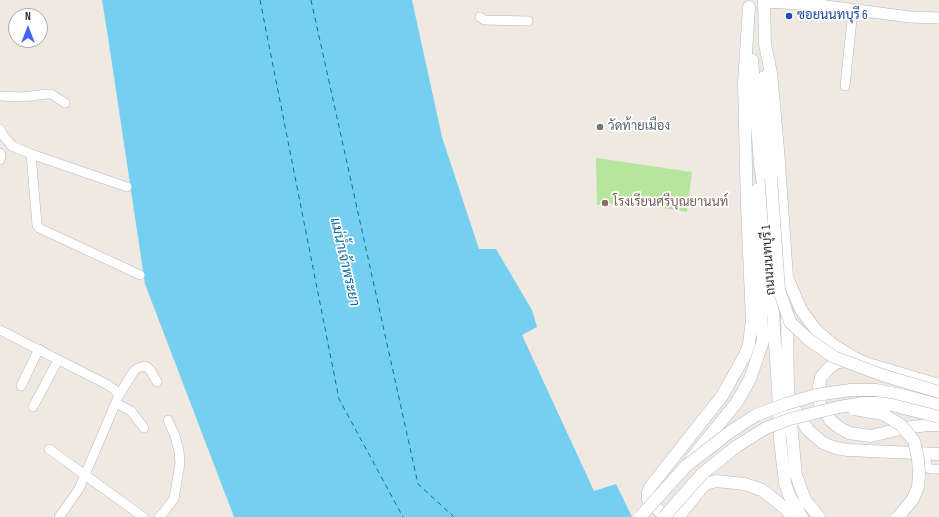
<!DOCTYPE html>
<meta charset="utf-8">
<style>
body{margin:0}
#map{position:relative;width:939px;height:517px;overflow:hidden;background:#efe9e1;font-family:"Sofia Sans Condensed",sans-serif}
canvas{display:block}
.north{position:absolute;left:8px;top:8px;width:40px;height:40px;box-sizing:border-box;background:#fff;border:1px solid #ababab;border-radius:50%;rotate:0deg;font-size:11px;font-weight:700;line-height:16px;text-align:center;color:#2e2e2e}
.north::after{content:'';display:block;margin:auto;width:14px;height:18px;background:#4264fb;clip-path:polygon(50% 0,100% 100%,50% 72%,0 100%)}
</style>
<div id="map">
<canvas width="939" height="517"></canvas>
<div class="north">N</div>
</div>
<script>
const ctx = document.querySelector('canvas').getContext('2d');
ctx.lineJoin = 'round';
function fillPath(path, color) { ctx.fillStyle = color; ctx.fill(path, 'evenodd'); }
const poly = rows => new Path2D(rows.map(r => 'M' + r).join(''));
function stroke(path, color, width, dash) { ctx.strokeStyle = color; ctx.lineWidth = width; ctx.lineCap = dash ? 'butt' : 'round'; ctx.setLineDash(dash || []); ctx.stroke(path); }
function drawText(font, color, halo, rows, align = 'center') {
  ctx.font = font + ' "Sofia Sans Condensed",Sarabun,sans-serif'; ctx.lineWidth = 3.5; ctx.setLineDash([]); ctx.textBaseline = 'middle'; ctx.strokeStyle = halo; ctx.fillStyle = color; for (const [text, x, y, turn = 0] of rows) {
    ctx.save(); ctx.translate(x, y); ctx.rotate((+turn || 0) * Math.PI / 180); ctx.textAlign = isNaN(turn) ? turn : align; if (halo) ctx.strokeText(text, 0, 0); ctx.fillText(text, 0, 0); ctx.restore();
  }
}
fillPath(poly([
 [596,158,692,172,687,212,627,202,597,205]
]), '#b6e59e');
fillPath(poly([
 [102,0,412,0,442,137,479,249,496,249,532,310,537,327,522,335,594,491,616,484,632,517,234,517,145,284,108,37]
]), '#75cff0');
stroke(poly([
 [260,0,339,399,403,517],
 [311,0,418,484,454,517]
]), '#0d6fa3', 1, [5, 4]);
const minor = poly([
 [480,17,484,20,528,21],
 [845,86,853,10],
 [0,96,22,97,48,94,51,94,65,103],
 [0,129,2,134,12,146,31,154,37,225,39,228,140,275],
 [0,153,1,156,0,160],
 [31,154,127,187],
 [0,330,106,384,114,389,119,395],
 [21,386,39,349],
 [116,403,131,411,144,428],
 [33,407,58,360],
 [49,449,143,517],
 [925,453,927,467,930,469,939,469],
 [59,517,79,489,119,395,134,371,138,368,145,366,148,368,151,371,157,382],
 [159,517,163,513,174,499,180,463,179,451,175,436,168,420]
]);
const tertiary = poly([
 [764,2,819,5,910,17,939,18]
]);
const secondary = poly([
 [764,0,765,44,771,73,778,149,787,277,801,310,816,330,832,344,853,357,865,363,939,385],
 [752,60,760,164,766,206,778,389,780,440,785,483,789,495,802,517],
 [764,77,764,96,771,178],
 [787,311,788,392,796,475,801,489,806,501,819,517],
 [851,361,838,362,830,367,821,377,818,391,820,404,831,421,840,428,849,433,871,436,904,428,927,425,939,425],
 [876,390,906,396,939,405],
 [794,408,808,430,823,443,836,448,848,450,939,454],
 [691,459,737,402,750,379,763,341,761,319,762,284,758,236,757,206,758,189],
 [666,517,648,500,648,492,651,486,722,396,745,355,749,344,752,320,747,208,744,83,749,7],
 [678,517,705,484,716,481,745,484,762,490,786,509,792,517]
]);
stroke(minor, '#b4b7c1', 10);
stroke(tertiary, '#b4b7c1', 12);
stroke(secondary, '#b4b7c1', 13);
stroke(minor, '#fff', 9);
stroke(tertiary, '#fff', 11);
stroke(secondary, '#fff', 12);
const secondaryBridge = poly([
 [771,178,779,290,790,322,808,339,834,357,882,375,939,392],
 [854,409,883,414,901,425,914,441,918,459,919,474,918,487,913,499,898,517],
 [640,517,686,466,730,432,756,415,786,404,816,395,851,390,876,390],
 [664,517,702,474,737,446,766,428,790,419,839,407,864,403,878,403,892,405,939,417]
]);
stroke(secondaryBridge, '#b4b7c1', 13, []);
stroke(secondaryBridge, '#fff', 12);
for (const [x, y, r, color] of [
 [789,16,4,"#1a4fb4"],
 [600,127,4,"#6b7280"],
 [605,203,4,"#8d6e63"]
]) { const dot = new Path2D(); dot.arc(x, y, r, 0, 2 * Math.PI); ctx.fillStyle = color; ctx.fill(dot); stroke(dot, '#fff', 1.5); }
drawText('13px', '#164399', '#fff', [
 ["ซอยนนทบุรี 6",797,16]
], 'left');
drawText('13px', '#5b616d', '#fff', [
 ["วัดท้ายเมือง",608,127]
], 'left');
drawText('13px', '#785e54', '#fff', [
 ["โรงเรียนศรีบุณยานนท์",613,203]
], 'left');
drawText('13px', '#2e2e2e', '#fff', [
 ["ถนนนนทบุรี 1",769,260,-94]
]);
drawText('italic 14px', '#0d6fa3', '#fff', [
 ["แม่น้ำเจ้าพระยา",344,262,77]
]);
</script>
